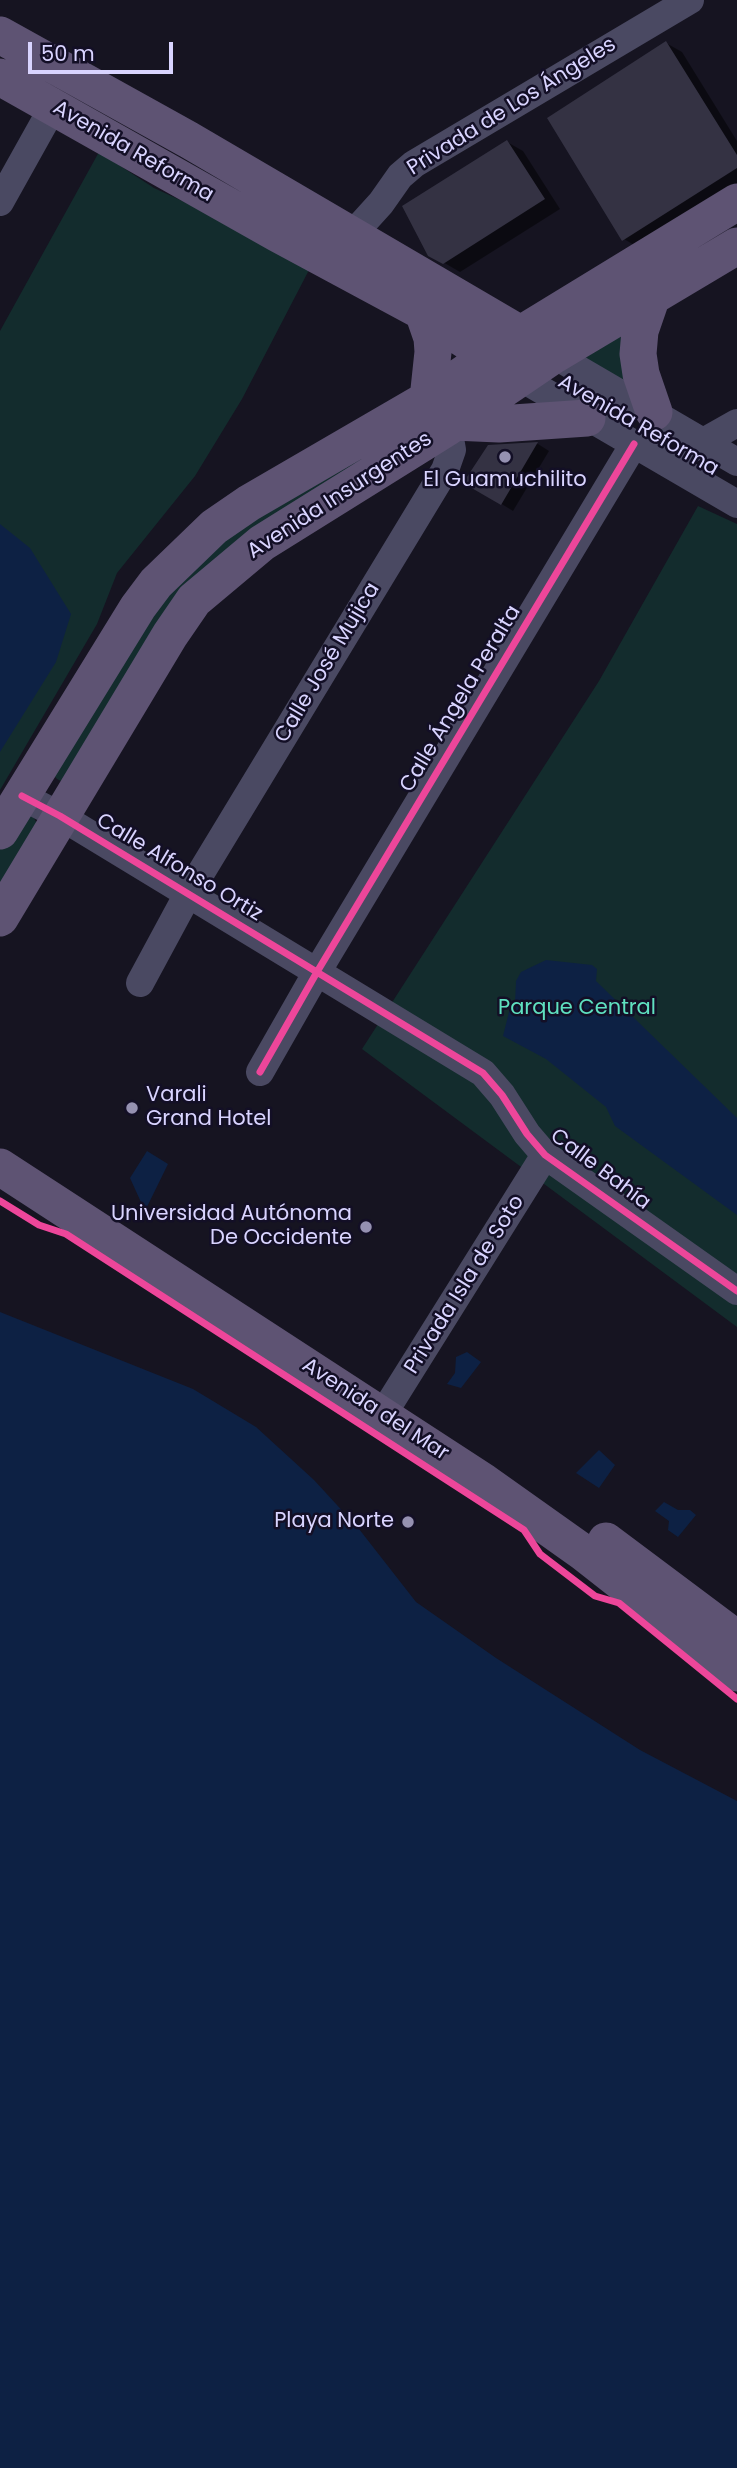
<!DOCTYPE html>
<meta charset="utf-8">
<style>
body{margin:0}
#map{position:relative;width:737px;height:2468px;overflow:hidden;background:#161421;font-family:Poppins,sans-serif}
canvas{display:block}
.scale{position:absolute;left:28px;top:42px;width:145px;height:32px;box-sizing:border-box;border:4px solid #d9d4ff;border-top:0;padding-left:9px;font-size:21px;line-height:24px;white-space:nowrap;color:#d9d4ff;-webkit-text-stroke:5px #130f26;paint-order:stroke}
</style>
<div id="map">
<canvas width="737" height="2468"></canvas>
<div class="scale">50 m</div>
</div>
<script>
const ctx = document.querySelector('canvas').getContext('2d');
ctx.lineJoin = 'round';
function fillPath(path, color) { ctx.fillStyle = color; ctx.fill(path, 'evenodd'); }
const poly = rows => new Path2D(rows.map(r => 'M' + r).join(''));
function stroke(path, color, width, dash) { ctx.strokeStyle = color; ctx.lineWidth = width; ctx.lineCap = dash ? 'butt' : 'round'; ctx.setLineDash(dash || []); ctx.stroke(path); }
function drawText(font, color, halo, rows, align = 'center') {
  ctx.font = font + ' Poppins,sans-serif'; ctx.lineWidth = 5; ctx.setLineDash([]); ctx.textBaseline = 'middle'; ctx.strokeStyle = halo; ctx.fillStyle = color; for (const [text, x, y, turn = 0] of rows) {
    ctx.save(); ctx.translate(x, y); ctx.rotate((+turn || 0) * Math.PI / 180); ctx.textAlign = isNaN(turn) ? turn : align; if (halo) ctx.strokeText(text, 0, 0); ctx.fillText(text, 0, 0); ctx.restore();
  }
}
fillPath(poly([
 [99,152,154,188,291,251,309,270,242,399,195,476,117,573,97,624,0,790,0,331],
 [621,332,628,386,581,361],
 [511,369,266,523,69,785,57,779,49,770,176,582,251,517],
 [698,506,737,524,737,1327,362,1049,599,681],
 [32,814,37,824,0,884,0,848]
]), '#132c2d');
fillPath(poly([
 [0,524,30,548,71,614,56,662,0,752],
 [546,960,592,965,597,969,596,981,737,1118,737,1215,615,1126,606,1107,546,1059,503,1036,510,1008,515,1003,516,981,521,972],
 [147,1151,168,1164,145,1211,130,1178],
 [0,1312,193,1389,256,1427,314,1480,359,1529,416,1602,496,1658,640,1750,737,1801,737,2468,0,2468],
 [467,1352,481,1362,461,1388,447,1384,455,1373,456,1357],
 [599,1450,615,1465,599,1488,576,1473],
 [664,1502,678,1510,690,1510,696,1515,678,1537,668,1530,669,1521,655,1511]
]), '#0d2144');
fillPath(poly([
 [666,43,682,52,737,141,737,187,639,248,624,239],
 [507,142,523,151,560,209,460,272,429,254],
 [538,444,549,451,513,511,466,482,489,446]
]), '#0007');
fillPath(poly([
 [666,41,737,155,737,168,622,241,547,118],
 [507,140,545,199,443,264,428,256,402,206],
 [538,442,501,505,463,483,488,445]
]), '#343243');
stroke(poly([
 [0,202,53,107],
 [352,235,381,203,400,176,414,164,690,0],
 [554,355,737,462],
 [521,378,737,504],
 [691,449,737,423],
 [22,796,60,816,483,1073,502,1095,527,1134,545,1155,737,1291],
 [140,983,188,894,445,470,452,450,448,427],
 [260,1072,317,972,634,444],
 [383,1414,545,1155]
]), '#4a4962', 28);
stroke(poly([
 [0,35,189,140,539,345],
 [0,77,278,234,423,312,506,367],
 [651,299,640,331,638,354,641,374,654,412],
 [423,312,432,338,433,352,428,399],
 [453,422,499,424,587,418],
 [0,831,138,607,156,583,214,527,249,503,428,399,521,334,737,202],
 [0,918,170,635,194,600,262,543,448,427,554,355,737,246],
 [0,1167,484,1482,584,1553,737,1673],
 [606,1541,737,1639]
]), '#5e5373', 37);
stroke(poly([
 [22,796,60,816,483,1073,502,1095,527,1134,545,1155,737,1291],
 [260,1072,317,972,634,444],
 [0,1201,39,1225,66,1234,524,1530,540,1554,595,1596,619,1603,737,1699]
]), '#ed469a', 7);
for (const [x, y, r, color] of [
 [505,457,7,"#9591b1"],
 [132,1108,7,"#9591b1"],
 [366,1227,7,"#9591b1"],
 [408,1522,7,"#9591b1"]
]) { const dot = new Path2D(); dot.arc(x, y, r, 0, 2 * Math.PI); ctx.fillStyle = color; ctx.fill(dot); stroke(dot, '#130f26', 2.5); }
drawText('21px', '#d9d4ff', '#130f26', [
 ["Privada de Los Ángeles",512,107,-32],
 ["Avenida Reforma",133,152,30],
 ["Avenida Reforma",638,426,30],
 ["Avenida Insurgentes",340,496,-33],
 ["Calle José Mujica",328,663,-59],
 ["Calle Ángela Peralta",461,699,-59],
 ["Calle Alfonso Ortiz",179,868,31],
 ["Calle Bahía",600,1170,37],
 ["Privada Isla de Soto",465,1285,-58],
 ["Avenida del Mar",375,1410,33]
]);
drawText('21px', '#d9d4ff', '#130f26', [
 ["El Guamuchilito",505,481,"center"],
 ["Varali",146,1096,"left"],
 ["Grand Hotel",146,1120,"left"],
 ["Universidad Autónoma",352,1215],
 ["De Occidente",352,1239],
 ["Playa Norte",394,1522]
], 'right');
drawText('21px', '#5fe0c0', '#130f26', [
 ["Parque Central",577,1009]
]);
</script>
